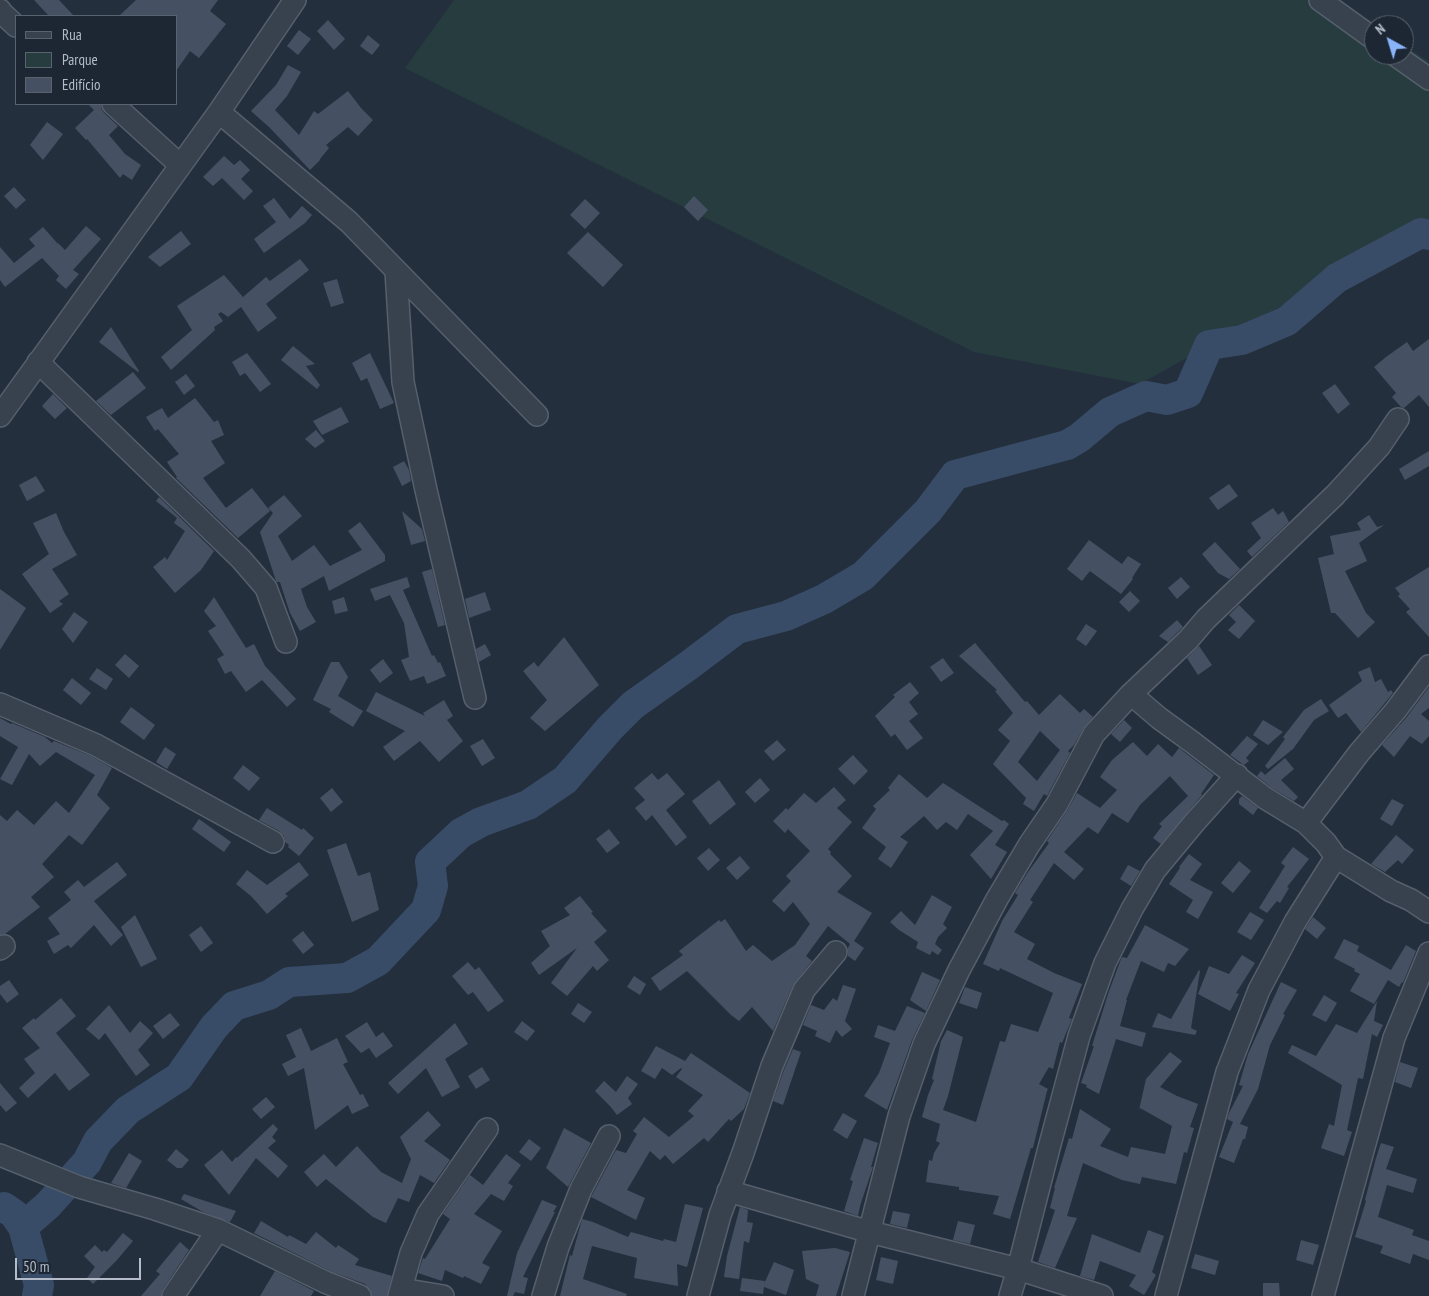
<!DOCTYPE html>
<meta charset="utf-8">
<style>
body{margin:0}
#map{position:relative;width:1429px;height:1296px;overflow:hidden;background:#242f3e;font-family:"PT Sans Narrow",sans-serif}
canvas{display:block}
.legend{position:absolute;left:15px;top:15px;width:162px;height:90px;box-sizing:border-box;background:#1d2633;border:1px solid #59626f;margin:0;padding:6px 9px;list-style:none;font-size:15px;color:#b4bcc9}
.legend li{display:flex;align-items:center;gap:10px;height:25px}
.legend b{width:25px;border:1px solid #59626f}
.north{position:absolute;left:1364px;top:15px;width:50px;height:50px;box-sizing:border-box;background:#1d2633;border:1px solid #59626f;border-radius:50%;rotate:321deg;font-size:14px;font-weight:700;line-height:20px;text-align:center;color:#b4bcc9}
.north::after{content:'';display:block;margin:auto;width:18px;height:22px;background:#8ab4f8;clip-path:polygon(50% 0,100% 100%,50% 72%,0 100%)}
.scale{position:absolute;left:15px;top:1258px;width:126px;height:22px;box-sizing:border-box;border:2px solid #b4bcc9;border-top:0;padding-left:6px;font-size:15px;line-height:18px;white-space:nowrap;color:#b4bcc9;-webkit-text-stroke:4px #1d2633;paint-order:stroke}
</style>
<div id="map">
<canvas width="1429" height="1296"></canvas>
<ul class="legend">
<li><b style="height:6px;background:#38414e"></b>Rua</li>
<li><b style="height:14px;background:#263c3f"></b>Parque</li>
<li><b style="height:14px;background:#455162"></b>Edifício</li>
</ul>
<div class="north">N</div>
<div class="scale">50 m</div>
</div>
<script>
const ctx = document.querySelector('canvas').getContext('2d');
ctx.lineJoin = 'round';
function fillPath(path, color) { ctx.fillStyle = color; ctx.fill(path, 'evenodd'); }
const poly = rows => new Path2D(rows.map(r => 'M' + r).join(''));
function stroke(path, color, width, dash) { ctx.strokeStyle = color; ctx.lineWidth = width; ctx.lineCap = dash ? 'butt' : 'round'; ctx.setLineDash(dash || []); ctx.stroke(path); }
fillPath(poly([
 [454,0,1341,0,1376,25,1374,25,1374,55,1404,55,1404,45,1429,62,1429,241,1409,244,1262,316,1140,384,974,352,405,68]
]), '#263c3f');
stroke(poly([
 [0,1208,4,1207,14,1214,23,1227],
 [37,1296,39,1285,23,1227,48,1205,87,1162,98,1141,128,1110,179,1077,214,1027,234,1006,269,995,289,982,347,978,378,961,426,910,433,886,430,862,461,833,481,822,528,805,565,780,610,728,633,705,688,666,737,629,786,616,824,599,863,576,928,511,955,475,1067,445,1079,438,1110,412,1146,396,1167,400,1188,393,1209,345,1242,340,1287,321,1337,278,1421,233,1429,235]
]), '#394c67', 30);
fillPath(poly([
 [34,0,59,0,74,16,49,16],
 [136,0,218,0,210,11,226,24,199,58,190,51,176,71,176,16,119,16],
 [328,20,345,39,334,50,317,31],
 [299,30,311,39,298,55,287,46],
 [368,35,380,45,372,55,360,46],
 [288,65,301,72,287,96,275,110,299,135,314,111,318,114,348,91,361,108,373,120,358,136,348,127,326,145,329,148,320,159,320,160,310,170,269,127,251,111,276,85],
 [88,104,101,104,101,108,104,113,118,126,109,135,125,154,141,165,132,180,123,174,120,178,87,139,86,140,75,128,94,110],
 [47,122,63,134,43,160,30,145],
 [224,156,234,165,240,160,250,170,241,179,253,191,244,200,222,178,213,186,203,177],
 [14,187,26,200,16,209,4,196],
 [694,196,708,210,698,221,684,207],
 [274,198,290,219,302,206,312,215,305,223,264,253,254,239,276,222,263,206],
 [585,199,600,213,585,229,570,215],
 [86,226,101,239,73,270,79,274,66,289,56,280,59,276,42,258,5,287,0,280,0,247,14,263,35,246,29,239,43,227,58,244,58,243,65,250],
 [181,231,191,244,160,267,148,257],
 [588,232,623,265,603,287,567,253],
 [300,259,309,270,266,304,277,318,258,332,241,307,228,317,221,312,218,314,223,321,214,327,215,330,171,370,161,357,192,330,177,306,224,275,243,297,266,277,270,281],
 [337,279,344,303,331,307,323,283],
 [111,327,139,371,138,372,99,342],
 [1429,339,1429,407,1419,395,1404,408,1401,407,1392,397,1396,393,1374,367,1386,357,1407,342,1413,351],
 [293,346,315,364,306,366,320,385,317,389,281,360],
 [247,353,271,384,260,392,245,373,240,376,232,362],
 [370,353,394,403,380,409,367,378,361,381,352,363],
 [133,372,146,388,111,415,96,401],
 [186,374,195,386,184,395,175,382],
 [1335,384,1350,404,1338,414,1322,393],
 [53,394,67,408,55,419,42,406],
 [195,398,214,422,218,420,224,435,211,441,225,463,203,478,226,508,252,488,270,511,238,538,176,478,177,477,167,462,179,454,158,429,155,431,146,417,162,408,168,418],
 [341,407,349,422,322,435,313,421],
 [316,430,325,441,315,448,305,439],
 [1429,451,1429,466,1405,480,1399,469],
 [404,461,409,470,411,481,402,486,393,467],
 [36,476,45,491,27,501,19,485],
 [1229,484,1238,496,1218,510,1209,498],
 [284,495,302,516,278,536,292,561,314,545,330,566,362,550,348,531,360,522,385,555,385,561,329,591,324,576,301,589,307,607,316,622,300,631,290,613,280,582,277,582,276,581,260,532,273,513,268,508],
 [159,497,214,551,201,570,175,593,153,567,165,557,167,560,185,531,174,523,177,518,156,501],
 [1273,508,1278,515,1283,511,1289,522,1252,557,1247,551,1261,538,1251,523],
 [402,511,422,529,425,541,411,545],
 [56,513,64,532,77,555,52,569,69,594,59,601,63,604,50,613,22,574,49,554,33,523],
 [1369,515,1377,527,1384,525,1359,543,1367,561,1345,571,1366,613,1375,622,1358,638,1335,613,1331,613,1318,558,1334,554,1330,536,1361,530,1357,523],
 [1089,540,1122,564,1128,556,1141,564,1132,578,1133,579,1121,594,1090,571,1082,581,1067,569],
 [1215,542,1240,569,1229,579,1218,573,1202,554],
 [1429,567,1429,637,1406,612,1410,609,1398,596,1400,594,1395,588],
 [432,569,445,625,438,627,422,572],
 [407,577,410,587,403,590,432,656,434,655,438,663,440,662,446,676,427,684,424,676,410,681,401,660,409,657,404,623,390,595,375,601,370,589],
 [1181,577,1190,587,1177,599,1168,588],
 [0,589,26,608,0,650],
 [1130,591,1140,601,1129,612,1119,602],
 [485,592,491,610,469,618,465,599],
 [214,597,246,648,254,644,265,666,296,699,287,707,262,680,246,692,231,671,225,674,217,659,224,655,208,631,216,626,204,611],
 [344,597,348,611,335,614,332,601],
 [1239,605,1255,621,1239,639,1228,630,1236,622,1229,615],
 [74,612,88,622,73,643,62,629],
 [1177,620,1183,627,1168,642,1159,636],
 [1086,624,1097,631,1086,646,1076,639],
 [564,637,599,685,545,731,530,718,547,700,523,671,534,662,538,667],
 [975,643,1025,702,1027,701,1039,715,1060,694,1080,713,1084,709,1093,717,1085,726,1074,745,1068,751,1070,753,1047,796,1044,794,1034,811,1023,804,1026,798,993,764,1010,741,998,730,1013,713,995,691,997,690,959,656],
 [1040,731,1060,750,1037,781,1018,762],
 [485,644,491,655,479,662,476,649],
 [1199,646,1212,665,1198,675,1187,658],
 [125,654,139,666,129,678,115,665],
 [943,658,954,673,941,682,930,667],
 [383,659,393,673,380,683,370,670],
 [331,662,339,662,348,677,338,696,363,711,353,727,329,712,331,709,313,700],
 [1370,667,1375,682,1381,679,1388,692,1391,690,1393,693,1361,732,1346,713,1338,718,1329,705,1362,681,1358,672],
 [97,668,113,679,106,690,89,679],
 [72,678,91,693,81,705,63,690],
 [910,682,919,693,909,702,918,714,909,721,923,738,907,750,895,734,891,737,875,716,895,697,893,695],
 [1429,687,1429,708,1421,714,1429,721,1429,736,1422,744,1410,736,1394,757,1382,745,1406,718],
 [376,692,425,716,423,713,444,700,453,716,447,720,463,741,439,762,420,741,394,761,383,747,405,731,366,711],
 [1321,699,1329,711,1314,720,1293,749,1268,769,1265,766,1285,739,1283,737,1304,710],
 [131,707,155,725,144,740,120,722],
 [0,718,11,724,12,723,45,737,52,743,54,741,91,756,112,768,97,795,110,808,82,845,69,835,42,864,54,877,31,897,40,907,5,934,0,935,0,815,7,821,17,810,34,825,56,801,69,813,95,775,56,752,40,766,29,754,12,785,0,779,18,747,0,736],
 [1124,720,1132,728,1120,742,1111,734],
 [1263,720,1283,732,1268,745,1253,735],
 [1247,736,1258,744,1246,758,1249,761,1244,765,1230,755],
 [483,739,495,758,482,766,470,746],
 [777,740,786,750,773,761,764,751],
 [1133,742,1147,756,1158,744,1172,757,1179,748,1214,775,1201,794,1202,795,1161,844,1153,838,1162,826,1159,824,1188,796,1170,776,1140,805,1128,823,1112,813,1098,834,1088,827,1064,852,1084,869,1074,880,1054,863,1030,900,1033,902,1014,932,1035,944,1027,959,1054,973,1082,984,1069,1018,1072,1019,1062,1043,1060,1042,1053,1069,1049,1067,1039,1084,1048,1089,1047,1091,1033,1148,1031,1148,1010,1219,993,1214,999,1196,959,1190,959,1187,926,1182,929,1160,932,1161,934,1153,940,1143,936,1141,940,1124,922,1117,928,1095,934,1080,932,1079,941,1041,947,1030,963,1037,948,1096,943,1110,976,1122,1000,1041,1005,1042,1011,1024,1038,1032,1053,993,1000,968,999,971,983,964,1002,921,1018,895,1015,893,1028,872,1049,843,1047,841,1067,811,1077,793,1100,808,1117,790,1100,777,1112,760],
 [165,747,176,754,167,769,156,762],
 [853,755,868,771,854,785,838,769],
 [1285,758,1294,769,1281,780,1298,797,1294,801,1272,788,1257,776,1261,771,1265,775],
 [243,765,260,778,249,791,233,778],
 [652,773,658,780,667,773,685,794,666,810,687,837,676,846,652,815,646,821,635,808,645,800,634,788],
 [899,774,927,798,943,783,1002,821,1004,820,1009,824,995,845,1007,852,991,879,970,855,993,831,968,814,957,830,946,822,937,830,924,816,900,837,908,842,891,868,878,859,886,847,862,828,876,809,873,806,890,790,888,788],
 [760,778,770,790,755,803,745,792],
 [719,780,736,804,710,825,692,801],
 [834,787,846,800,837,808,852,822,828,849,831,852,830,854,852,876,837,892,872,913,854,941,864,948,855,961,848,956,848,948,850,944,828,926,806,956,812,961,793,985,773,1031,752,1007,739,1021,731,1015,687,971,660,991,651,978,683,955,679,951,719,920,721,922,725,919,746,951,753,945,772,961,795,945,810,924,793,902,784,912,772,901,791,881,786,876,810,851,788,829,785,833,773,821,786,808,788,810,804,793,816,803],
 [332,788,343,802,331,812,320,798],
 [1242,796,1258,808,1253,815,1239,804,1239,799],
 [1392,799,1404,805,1392,826,1380,819],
 [267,808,302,830,303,828,314,838,299,856,288,847,289,845,285,842,284,836,279,831,259,820],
 [199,819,231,842,224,852,192,829],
 [609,829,620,843,607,853,596,839],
 [1396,835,1414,850,1402,864,1398,860,1385,872,1371,864],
 [346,843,358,876,370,872,379,910,352,922,327,850],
 [1293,847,1309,859,1287,887,1289,888,1280,903,1277,901,1267,913,1259,908,1285,866,1281,863],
 [709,848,720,860,708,871,697,858],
 [1189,854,1202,864,1190,880,1213,892,1198,919,1186,912,1193,900,1169,884,1180,868,1179,867],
 [740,856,750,868,737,880,726,868],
 [1239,861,1251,871,1233,893,1221,883],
 [117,862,127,875,94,901,123,935,111,946,94,925,71,948,68,945,54,954,47,941,60,934,48,918,71,900,64,892,78,880,84,887],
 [299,862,309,875,285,894,288,896,267,914,251,896,236,884,247,870,267,885],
 [1128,865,1140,871,1131,886,1120,879],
 [932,895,952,907,943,924,947,928,938,937,935,944,942,950,938,955,932,951,930,955,916,948,918,942,899,930,890,922,901,911,915,925],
 [580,896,593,912,591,913,607,931,594,942,609,960,597,971,593,966,567,996,551,983,577,948,539,975,531,963,550,946,541,931,570,915,564,908],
 [1250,912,1264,920,1251,940,1237,932],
 [135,915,157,959,141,967,121,927],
 [1313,917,1326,928,1317,939,1305,929],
 [1145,925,1189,949,1175,966,1168,963,1164,972,1141,961,1126,1000,1127,1000,1120,1026,1146,1033,1142,1047,1116,1039,1099,1094,1086,1087,1087,1085,1081,1083,1094,1046,1092,1046,1108,994,1121,959,1122,957,1127,958],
 [201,926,213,943,201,952,189,935],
 [303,931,314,945,303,954,292,940],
 [1344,939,1359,946,1357,951,1391,970,1406,945,1416,951,1403,983,1402,982,1399,987,1388,980,1374,1004,1350,991,1360,974,1354,971,1355,969,1334,958],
 [1242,955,1255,963,1236,993,1239,994,1230,1011,1198,994,1209,966,1229,974],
 [468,962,475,970,479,967,504,1001,488,1012,473,992,468,995,452,976],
 [1199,970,1200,971,1191,1028,1197,1031,1195,1035,1152,1027,1158,1013,1171,1019],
 [922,972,940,980,926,1011,910,1000],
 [634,976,646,984,640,995,627,987],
 [9,980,19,994,7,1003,0,994,0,986],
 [1281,982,1297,990,1283,1014,1285,1015,1270,1045,1258,1089,1240,1124,1248,1127,1245,1139,1243,1139,1234,1163,1219,1157,1233,1122,1227,1119,1229,1113,1243,1086,1239,1085,1248,1054],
 [843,985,856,989,845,1021,852,1029,842,1037,836,1030,830,1043,815,1036,817,1031,803,1025,811,1005,824,1010,833,998,837,1001],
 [965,987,982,993,977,1009,959,1003],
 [1324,995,1337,1003,1326,1022,1312,1015],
 [61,998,76,1016,56,1033,90,1075,69,1091,55,1073,28,1098,19,1088,35,1073,24,1059,40,1048,22,1028,34,1018,35,1020],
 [1377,1001,1374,1021,1383,1025,1377,1037,1372,1034,1363,1079,1358,1078,1347,1130,1352,1132,1344,1156,1321,1148,1329,1124,1334,1126,1342,1085,1288,1053,1292,1045,1316,1056,1336,1024,1357,1033],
 [578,1003,592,1012,584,1023,571,1014],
 [109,1005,130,1033,140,1021,153,1033,138,1050,150,1065,136,1076,105,1033,99,1040,86,1029],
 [907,1006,925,1013,912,1040,887,1110,864,1096,879,1073,890,1043,874,1037,878,1025,895,1031],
 [170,1013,180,1025,163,1039,153,1026],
 [522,1021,535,1031,527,1041,514,1032],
 [367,1022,376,1037,383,1032,393,1046,376,1058,369,1048,361,1053,345,1036],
 [455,1023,468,1044,445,1059,460,1087,442,1097,426,1068,398,1094,388,1083],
 [301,1028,311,1051,337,1038,348,1062,343,1064,360,1095,363,1094,369,1106,352,1114,348,1105,315,1130,304,1068,288,1076,282,1064,296,1057,286,1035],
 [656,1046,685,1061,691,1053,750,1093,744,1109,731,1121,729,1119,708,1142,704,1138,673,1164,665,1155,660,1160,650,1151,627,1190,645,1198,636,1220,591,1197,616,1150,626,1153,637,1134,633,1131,644,1117,669,1137,694,1116,688,1111,703,1095,676,1077,682,1069,681,1068,672,1075,662,1068,655,1079,641,1071],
 [793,1049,801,1052,783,1105,773,1101,784,1070],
 [1170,1052,1182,1061,1160,1087,1177,1096,1198,1104,1190,1127,1194,1128,1187,1153,1184,1152,1176,1184,1142,1177,1140,1184,1122,1180,1083,1163,1067,1216,1077,1218,1055,1268,1038,1262,1055,1210,1050,1208,1055,1188,1054,1188,1069,1138,1072,1139,1080,1109,1111,1129,1100,1146,1128,1157,1131,1147,1165,1154,1172,1126,1140,1108,1139,1110,1146,1079],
 [1400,1062,1418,1068,1411,1088,1395,1082],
 [482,1067,490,1080,476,1089,468,1076],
 [627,1076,638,1084,628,1098,632,1104,617,1115,610,1106,595,1091,604,1081,616,1092],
 [0,1083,17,1103,6,1112,0,1105],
 [266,1097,275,1107,261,1119,252,1109],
 [428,1111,441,1125,424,1141,450,1160,434,1183,420,1175,409,1202,398,1198,386,1223,373,1217,326,1179,317,1187,304,1172,324,1154,336,1167,357,1146,381,1172,402,1183,411,1159,400,1137],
 [843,1113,857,1121,847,1139,833,1130],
 [273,1124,278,1129,272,1137,276,1141,268,1148,288,1166,278,1178,256,1158,229,1195,204,1165,222,1150,232,1162,236,1157,237,1158],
 [564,1128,591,1143,568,1187,546,1168],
 [864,1138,878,1143,871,1167,873,1167,860,1206,858,1216,844,1211,853,1181,850,1180],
 [529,1139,541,1148,531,1161,519,1152],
 [1381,1143,1394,1147,1386,1169,1417,1179,1413,1193,1387,1185,1378,1217,1414,1230,1412,1235,1429,1241,1429,1260,1413,1254,1410,1264,1380,1253,1383,1246,1355,1237,1366,1201,1365,1200,1376,1158],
 [176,1149,189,1160,182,1168,177,1168,167,1160],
 [129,1153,142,1161,126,1188,111,1183],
 [506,1154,521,1165,508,1183,513,1186,504,1201,491,1194,474,1214,502,1231,482,1263,490,1267,481,1284,464,1276,463,1278,445,1270,442,1281,418,1273,423,1258,425,1259,450,1219,443,1214,470,1175,483,1185],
 [184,1194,236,1211,230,1222,203,1212,181,1199],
 [542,1200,557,1206,553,1212,555,1212,523,1277,528,1278,524,1294,515,1292,513,1296,507,1296,517,1253],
 [685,1204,703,1208,687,1267,677,1264,678,1286,634,1278,637,1258,592,1246,583,1279,627,1294,626,1296,560,1296,570,1255,572,1256,582,1219,593,1222,628,1237,631,1232,663,1241,664,1239,676,1242],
 [740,1207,748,1210,747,1222,753,1223,749,1243,744,1241,739,1279,724,1277,727,1256],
 [893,1211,910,1214,907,1228,890,1224],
 [261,1221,288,1237,289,1235,306,1244,316,1232,336,1248,338,1245,359,1259,355,1265,392,1276,387,1296,372,1296,370,1289,365,1284,330,1271,254,1233],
 [958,1221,975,1225,970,1244,953,1240],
 [1148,1230,1164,1236,1152,1272,1156,1275,1144,1295,1129,1286,1136,1275,1100,1261,1094,1280,1080,1276,1092,1234,1140,1253],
 [123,1233,133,1241,117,1260,93,1284,87,1278,95,1267,84,1256,95,1245,102,1252,104,1250,107,1252],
 [1301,1240,1319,1245,1313,1265,1296,1260],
 [180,1242,189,1250,163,1289,161,1296,141,1296,160,1274,156,1271],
 [835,1248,850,1252,836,1296,816,1296,819,1285,806,1279,802,1251],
 [1195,1254,1219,1261,1215,1275,1191,1268],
 [881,1257,898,1261,893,1284,876,1280],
 [774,1262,794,1270,786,1295,764,1287,763,1294,740,1291,742,1278,765,1281,764,1284],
 [275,1271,314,1291,311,1296,260,1296],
 [1263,1283,1279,1283,1280,1296,1263,1296]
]), '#455162');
const minor = poly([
 [1320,0,1374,39],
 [0,10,2,13,16,26],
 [1395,55,1429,79],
 [113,104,180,165],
 [219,112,349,222,537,415],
 [396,271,403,382,426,490,475,698],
 [38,362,241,559,266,588,286,642],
 [0,416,219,112,295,0],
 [1131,694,1159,718,1192,742,1265,798,1306,823,1326,843,1336,857,1391,891,1411,900,1429,912],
 [0,704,96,745,273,842],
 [1306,823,1359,753,1396,710,1429,666],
 [0,949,4,946],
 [0,1155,79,1187,155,1209,218,1230,325,1282,360,1296],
 [728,1191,870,1232,1018,1269,1102,1296],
 [401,1289,443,1296],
 [173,1296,218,1230],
 [399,1296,411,1253,428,1214,487,1129],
 [543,1296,558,1247,581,1189,609,1136],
 [698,1296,720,1215,743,1153,772,1066,804,990,836,952],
 [853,1296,899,1116,924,1044,959,970,997,899,1029,845,1057,804,1094,734,1131,694,1188,640,1206,619,1335,495,1379,447,1398,419],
 [1010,1296,1018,1269,1049,1148,1079,1036,1105,963,1132,909,1155,870,1194,823,1237,775],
 [1166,1296,1227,1072,1259,990,1295,922,1336,857],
 [1323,1296,1394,1038,1429,953]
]);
stroke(minor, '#565f6c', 24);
stroke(minor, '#38414e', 21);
</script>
